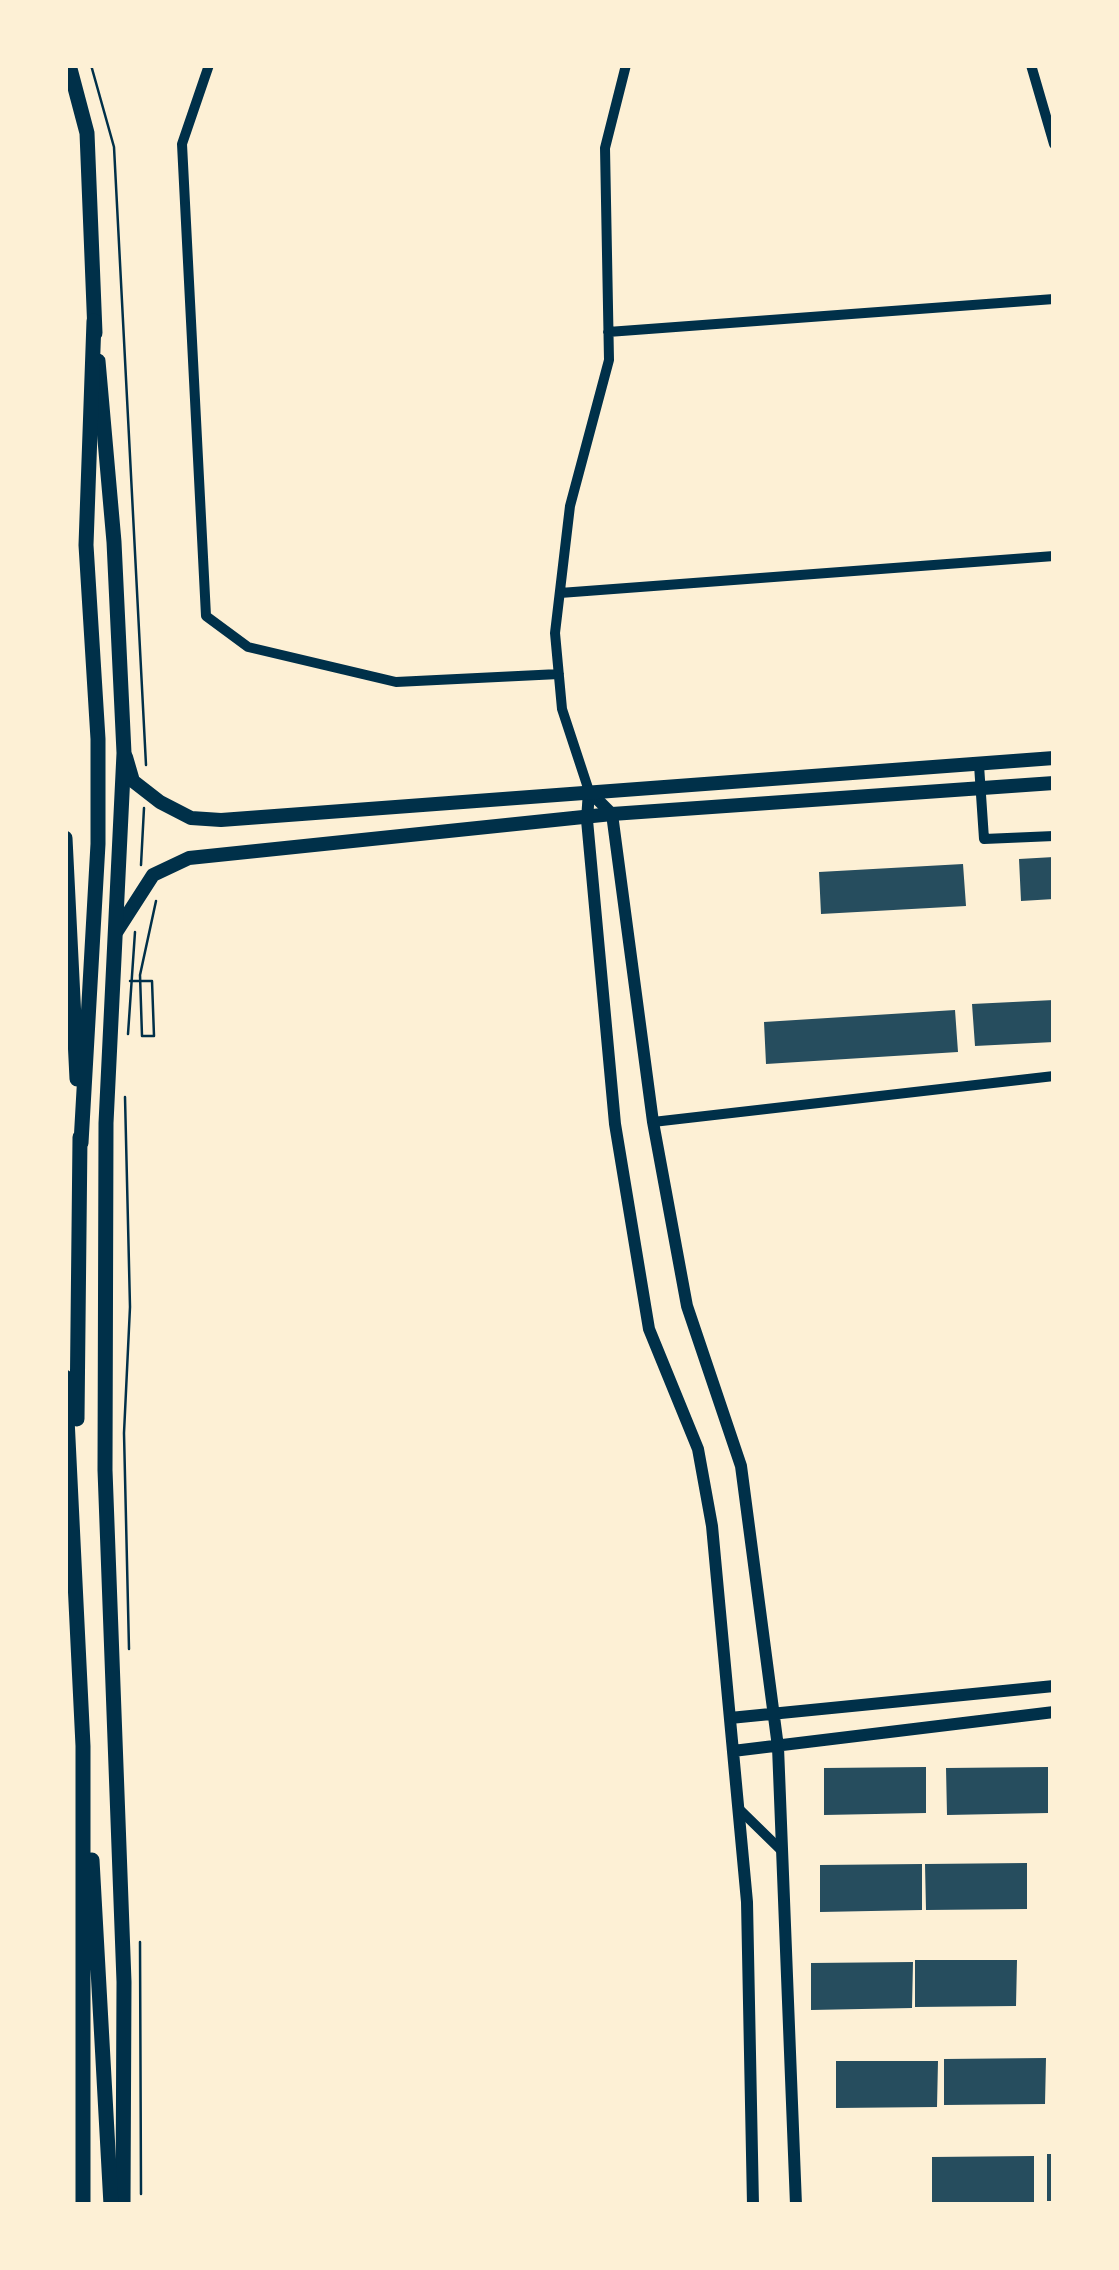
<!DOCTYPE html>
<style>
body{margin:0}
#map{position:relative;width:1119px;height:2270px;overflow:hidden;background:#fdf0d5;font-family:"Noto Serif",serif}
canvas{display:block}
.frame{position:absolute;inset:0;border:68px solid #fdf0d5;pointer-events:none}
</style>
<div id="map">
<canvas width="1119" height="2270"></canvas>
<div class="frame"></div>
</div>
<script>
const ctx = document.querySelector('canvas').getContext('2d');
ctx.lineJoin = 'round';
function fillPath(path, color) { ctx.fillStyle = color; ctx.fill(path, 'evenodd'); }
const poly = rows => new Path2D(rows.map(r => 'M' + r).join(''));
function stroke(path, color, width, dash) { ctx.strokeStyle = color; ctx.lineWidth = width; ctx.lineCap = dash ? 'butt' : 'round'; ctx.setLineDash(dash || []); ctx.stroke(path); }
fillPath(poly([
 [1054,857,1054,899,1021,901,1019,859],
 [963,864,966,906,821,914,819,872],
 [1054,1000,1054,1042,975,1046,972,1004],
 [955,1010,958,1052,766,1064,764,1022],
 [926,1767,926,1813,824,1815,824,1768],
 [1048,1767,1048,1813,947,1815,946,1768],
 [1027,1863,1027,1909,926,1910,925,1864],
 [922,1864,922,1910,820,1912,820,1865],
 [915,1960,1017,1960,1016,2006,915,2007],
 [913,1962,912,2008,811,2010,811,1963],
 [1046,2058,1045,2104,944,2105,944,2059],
 [836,2061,938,2061,937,2107,836,2108],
 [1047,2154,1054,2154,1054,2201,1047,2201],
 [1034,2156,1034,2202,932,2204,932,2157]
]), '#264d5e');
stroke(poly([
 [91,65,114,147,146,765],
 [141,865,144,808],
 [130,981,152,981,154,1036,142,1036,140,975,156,901],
 [128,1034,135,932],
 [125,1097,130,1307,124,1433,129,1649],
 [140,1942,141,2194]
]), '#003049', 2.5);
stroke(poly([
 [209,65,182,144,206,616,248,647,396,682,559,674],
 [1031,65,1054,144],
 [608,332,1054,299],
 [560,593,1054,556],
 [979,765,984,839,1054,836],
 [589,791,562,709,555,633,570,506,609,360,605,148,626,65],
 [653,1122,1054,1076],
 [739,1809,783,1852]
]), '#003049', 10);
stroke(poly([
 [589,791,612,814,653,1122,687,1306,741,1466,778,1747,796,2205],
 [589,791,587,820,615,1124,649,1329,698,1449,712,1526,747,1902,753,2205],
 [730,1718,1054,1686],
 [733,1751,1054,1712]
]), '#003049', 12);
stroke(poly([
 [126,757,133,781,160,802,191,818,221,820,1054,758],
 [117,931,153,875,189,858,612,814,1054,783]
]), '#003049', 14);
stroke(poly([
 [69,65,87,133,95,333],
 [98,361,114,542,124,753,106,1123,105,1470,124,1982,123,2205]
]), '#003049', 15);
stroke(poly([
 [65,838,77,1079],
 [81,1143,98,844,98,739,86,545,94,321],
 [65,1377,83,1746,83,2205],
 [77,1419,80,1137],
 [92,1860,111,2205]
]), '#003049', 15);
</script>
